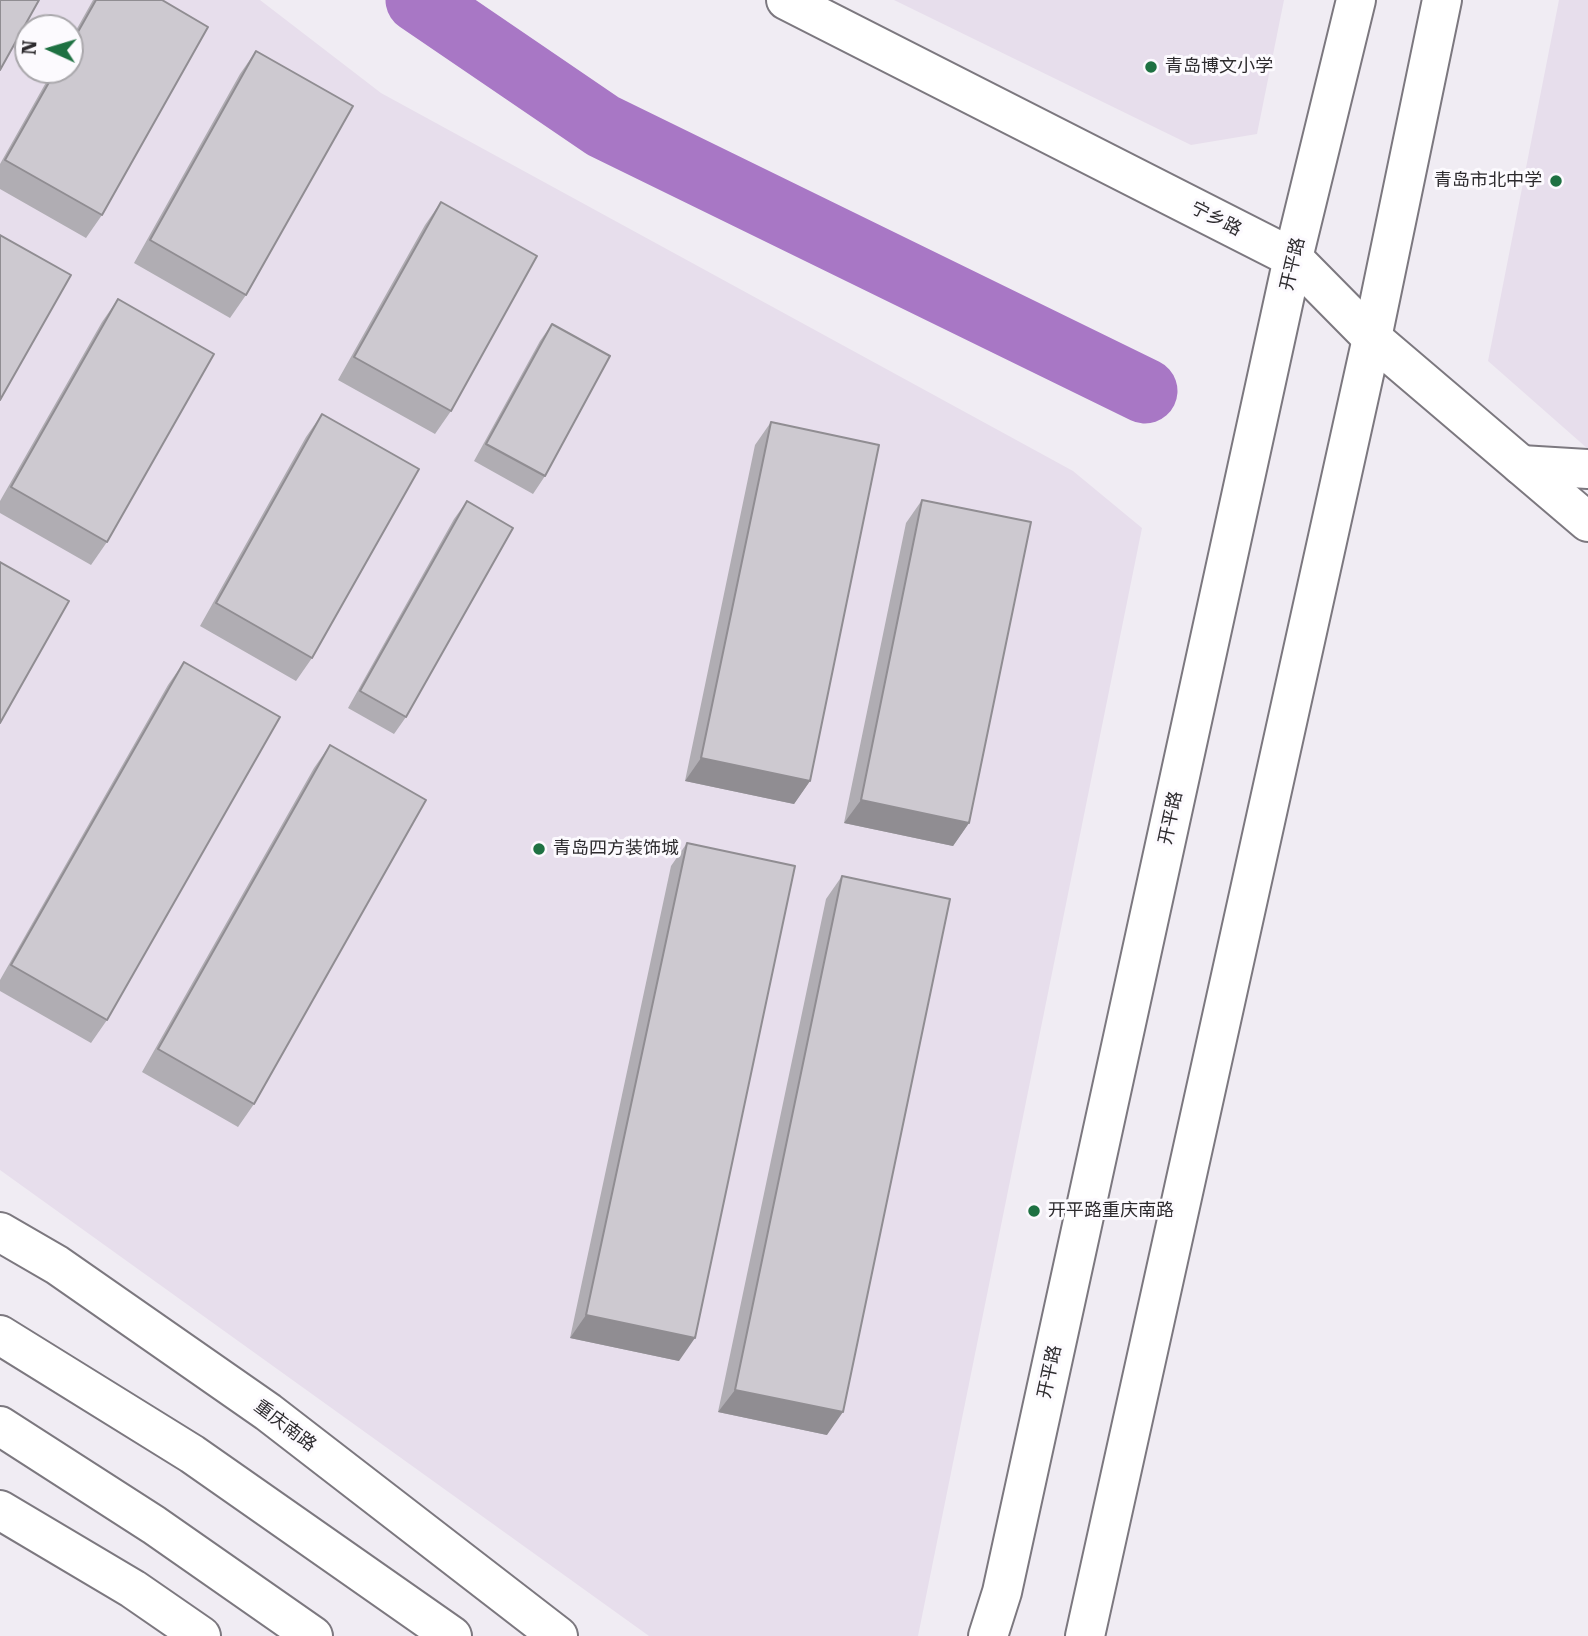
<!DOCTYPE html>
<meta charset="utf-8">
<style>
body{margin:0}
#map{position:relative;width:1588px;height:1636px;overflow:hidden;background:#f0ecf3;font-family:"Roboto Serif",serif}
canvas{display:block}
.north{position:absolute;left:14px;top:14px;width:70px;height:70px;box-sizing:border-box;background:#fcfafe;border:2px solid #a9a7ab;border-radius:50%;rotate:274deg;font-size:19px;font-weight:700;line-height:28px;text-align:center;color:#2d2b2e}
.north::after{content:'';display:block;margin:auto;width:24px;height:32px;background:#1e7142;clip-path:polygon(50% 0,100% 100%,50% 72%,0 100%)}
</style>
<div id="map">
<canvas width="1588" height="1636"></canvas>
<div class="north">N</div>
</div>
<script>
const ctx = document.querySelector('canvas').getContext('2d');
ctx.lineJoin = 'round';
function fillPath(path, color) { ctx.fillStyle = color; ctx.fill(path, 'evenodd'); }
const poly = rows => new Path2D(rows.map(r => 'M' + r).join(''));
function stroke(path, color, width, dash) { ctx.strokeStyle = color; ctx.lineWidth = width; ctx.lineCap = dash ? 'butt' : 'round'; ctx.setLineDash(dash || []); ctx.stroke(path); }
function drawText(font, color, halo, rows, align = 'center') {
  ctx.font = font + ' "Roboto Serif","Noto Sans SC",serif'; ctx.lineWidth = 6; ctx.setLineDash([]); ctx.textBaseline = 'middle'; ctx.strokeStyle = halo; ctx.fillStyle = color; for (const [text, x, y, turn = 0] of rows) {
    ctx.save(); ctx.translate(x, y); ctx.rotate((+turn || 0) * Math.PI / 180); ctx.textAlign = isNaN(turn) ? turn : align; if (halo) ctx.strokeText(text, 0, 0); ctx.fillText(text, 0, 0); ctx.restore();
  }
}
fillPath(poly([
 [0,0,260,0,381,93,1073,471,1142,528,918,1636,649,1636,0,1170],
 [28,28,70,28,70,70,28,70],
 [894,0,1284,0,1257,134,1191,145],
 [1559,0,1588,0,1588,449,1488,361]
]), '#e7deec');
stroke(poly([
 [418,0,603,126,1145,391]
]), '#a877c5', 65);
const minor = poly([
 [1521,465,1588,469]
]);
const tertiary = poly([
 [786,0,1293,258,1372,338,1588,522]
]);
const secondary = poly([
 [988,1636,1002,1592,1293,258,1356,0],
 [1085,1636,1372,338,1442,0]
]);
const primary = poly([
 [0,1232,57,1265,268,1412,558,1636],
 [0,1510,133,1589,201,1636]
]);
const trunk = poly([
 [0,1335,192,1454,452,1636],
 [0,1426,154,1525,313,1636]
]);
stroke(minor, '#7c787f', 42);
stroke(tertiary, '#7c787f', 42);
stroke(secondary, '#7c787f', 42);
stroke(primary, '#7c787f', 42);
stroke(trunk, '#7c787f', 42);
stroke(minor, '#fff', 38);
stroke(tertiary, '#fff', 38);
stroke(secondary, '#fff', 38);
stroke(primary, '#fff', 38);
stroke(trunk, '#fff', 38);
fillPath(poly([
 [93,0,162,0,102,215,86,238,0,189,0,164,53,70,70,70,70,41],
 [256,51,246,295,230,318,134,263,240,74],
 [441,202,451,411,435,434,338,380,425,225],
 [118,299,107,542,91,565,0,513,0,501,102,322],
 [552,324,545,476,533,494,474,461,540,341],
 [322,414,312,658,296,681,200,626,306,437],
 [771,422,810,781,794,804,685,781,755,445],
 [922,500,969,823,953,846,844,823,906,523],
 [467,501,406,717,394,734,348,708,454,519],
 [184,662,107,1020,91,1043,0,991,0,980,168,685],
 [330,745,254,1104,238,1127,142,1072,314,768],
 [687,843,679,1361,570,1338,671,866],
 [842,876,827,1435,718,1412,826,899]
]), '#b0adb3');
fillPath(poly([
 [701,758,810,781,794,804,685,781],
 [861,800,969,823,953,846,844,823],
 [586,1315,695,1338,679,1361,570,1338],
 [735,1390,843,1412,827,1435,718,1412]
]), '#908d92');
const building = poly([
 [0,0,39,0,0,70,0,0],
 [96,0,162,0,208,27,102,215,5,160,56,70,70,70,70,46,96,0],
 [256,51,353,106,246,295,150,240,256,51],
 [441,202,537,256,451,411,354,357,441,202],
 [0,235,71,275,0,400,0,235],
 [118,299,214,354,107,542,11,487,118,299],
 [552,324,610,356,545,476,486,444,552,324],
 [322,414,419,469,312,658,216,603,322,414],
 [771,422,879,445,810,781,701,758,771,422],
 [922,500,1031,522,969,823,861,800,922,500],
 [467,501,513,528,406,717,360,691,467,501],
 [0,562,69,601,0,723,0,562],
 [184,662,280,717,107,1020,11,965,184,662],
 [330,745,426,800,254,1104,158,1049,330,745],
 [687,843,795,866,695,1338,586,1315,687,843],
 [842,876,950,899,843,1412,735,1390,842,876]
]);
fillPath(building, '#cdc9d0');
stroke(building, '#908d92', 2);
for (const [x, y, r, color] of [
 [1151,67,7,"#1e7142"],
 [1556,181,7,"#1e7142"],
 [539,849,7,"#1e7142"],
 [1034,1211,7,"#1e7142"]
]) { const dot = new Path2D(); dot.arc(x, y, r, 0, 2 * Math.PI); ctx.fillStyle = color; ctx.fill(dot); stroke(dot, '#fcfafe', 2.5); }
drawText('18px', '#2d2b2e', '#fcfafe', [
 ["青岛博文小学",1165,67],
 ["青岛市北中学",1542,181,"right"],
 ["青岛四方装饰城",553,849],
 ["开平路重庆南路",1048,1211]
], 'left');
drawText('18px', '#2d2b2e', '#fcfafe', [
 ["宁乡路",1216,219,27],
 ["开平路",1293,264,-77],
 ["开平路",1171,818,-78],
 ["开平路",1050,1372,-78],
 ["重庆南路",285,1426,37]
]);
</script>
